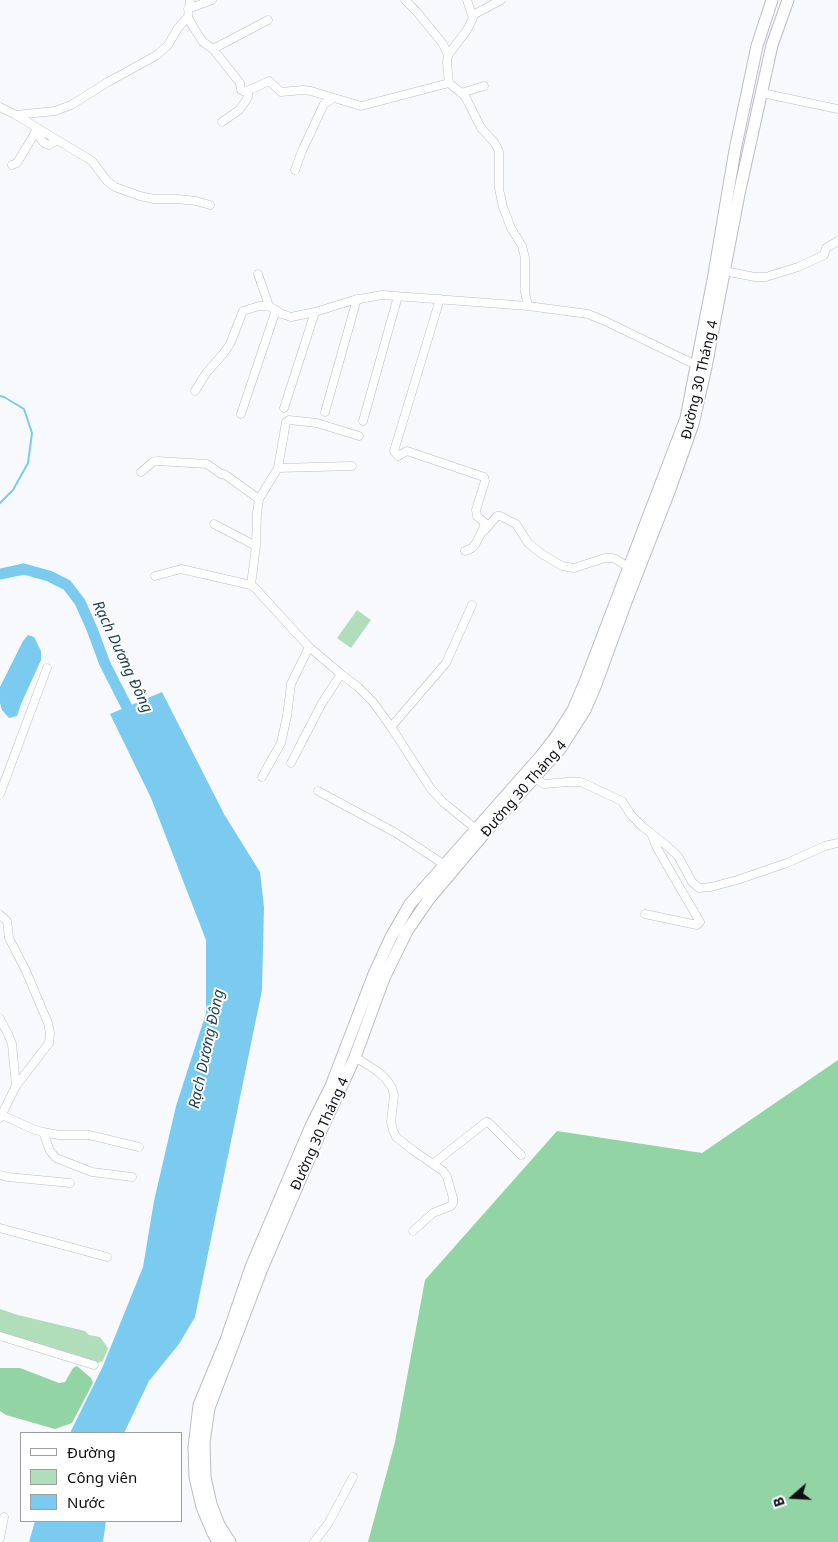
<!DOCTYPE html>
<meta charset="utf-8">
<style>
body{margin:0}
#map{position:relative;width:838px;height:1542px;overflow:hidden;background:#f8f9fd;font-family:"Noto Sans",sans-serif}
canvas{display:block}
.legend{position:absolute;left:20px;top:1432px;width:162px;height:90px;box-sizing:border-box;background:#fff;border:1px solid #9f9fa1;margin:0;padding:6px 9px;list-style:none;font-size:15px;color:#0e0f13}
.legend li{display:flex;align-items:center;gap:10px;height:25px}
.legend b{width:25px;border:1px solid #9f9fa1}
.north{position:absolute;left:768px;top:1472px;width:50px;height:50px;-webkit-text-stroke:4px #fff;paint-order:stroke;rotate:251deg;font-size:14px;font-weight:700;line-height:20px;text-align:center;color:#0e0f13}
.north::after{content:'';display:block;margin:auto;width:18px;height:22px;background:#0e0f13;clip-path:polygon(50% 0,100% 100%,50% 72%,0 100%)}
</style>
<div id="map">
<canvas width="838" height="1542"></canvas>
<ul class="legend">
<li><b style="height:6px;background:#fff"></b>Đường</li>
<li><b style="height:14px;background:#b0debb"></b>Công viên</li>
<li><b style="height:14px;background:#7bcbf1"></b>Nước</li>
</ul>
<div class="north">B</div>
</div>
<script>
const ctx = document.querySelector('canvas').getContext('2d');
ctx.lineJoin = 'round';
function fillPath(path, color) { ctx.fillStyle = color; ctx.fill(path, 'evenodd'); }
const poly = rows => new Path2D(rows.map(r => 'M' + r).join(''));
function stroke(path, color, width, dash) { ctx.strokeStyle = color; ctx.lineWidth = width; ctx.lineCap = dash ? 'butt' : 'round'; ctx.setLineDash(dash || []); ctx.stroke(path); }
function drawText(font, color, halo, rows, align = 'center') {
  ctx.font = font + ' "Noto Sans",sans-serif'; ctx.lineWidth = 4; ctx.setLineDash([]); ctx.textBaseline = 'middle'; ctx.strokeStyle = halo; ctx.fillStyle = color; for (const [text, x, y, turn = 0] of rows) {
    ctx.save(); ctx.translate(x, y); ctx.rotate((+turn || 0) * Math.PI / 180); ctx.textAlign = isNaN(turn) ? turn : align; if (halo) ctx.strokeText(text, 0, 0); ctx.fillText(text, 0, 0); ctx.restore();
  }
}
fillPath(poly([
 [357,610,371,620,351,648,337,638],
 [0,1309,18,1315,85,1331,89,1335,100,1337,108,1348,103,1361,98,1363,0,1334]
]), '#b0debb');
fillPath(poly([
 [838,1060,838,1542,368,1542,395,1442,425,1280,557,1131,702,1153],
 [77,1366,91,1378,93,1383,72,1423,55,1429,6,1415,0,1411,0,1368,20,1368,59,1383,65,1382,73,1368]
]), '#92d4a3');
fillPath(poly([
 [28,635,34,637,41,651,41,660,21,704,17,716,9,718,2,710,0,703,0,687,23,641],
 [162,692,224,814,260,872,264,907,262,990,195,1317,179,1344,149,1381,124,1433,70,1433,103,1366,143,1267,154,1201,176,1106,206,1013,206,940,151,798,110,714],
 [35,1521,106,1521,103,1542,29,1542]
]), '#7bcbf1');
stroke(poly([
 [0,396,4,397,24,409,32,433,28,463,13,490,0,503]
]), '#7bcbf1', 2);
stroke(poly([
 [0,574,24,569,49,576,67,585,80,602,92,629,105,664,133,719]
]), '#7bcbf1', 11);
const street = poly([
 [190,0,188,17,192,25,203,42,213,49,240,83,241,90,245,92,269,81,281,92,303,90,311,91,361,106,449,83],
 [405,0,417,12,443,44,448,55,447,62,449,83,465,96,481,128,494,142,497,147,499,152,499,189,503,207,511,228,522,246,525,258,525,292,528,306],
 [188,9,212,0],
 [473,15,501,0],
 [213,49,268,20],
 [448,55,467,30,473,18,467,0],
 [461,93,484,86],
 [762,93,838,109],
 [0,107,16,115,92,161,107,181,115,187,140,196,154,199,177,199,196,201,210,205],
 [16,115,55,111,71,105,108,82,157,55,168,45,178,28,188,17],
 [222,122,239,110,245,102,248,97,248,91],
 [35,132,44,143,49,145,57,140],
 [12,165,17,163,38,128],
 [295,170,302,151,324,104,334,98],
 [724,271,755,277,766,277,798,267,824,255,826,248,838,241],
 [258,274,269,306],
 [440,299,394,451,398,456,407,451,484,477,485,481,476,510,477,516,485,523,483,529,476,543,472,548,465,551],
 [195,391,207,372,223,354,230,344,243,311,259,306,269,306,282,314,291,317,315,312,354,300,382,295,528,306,588,314,605,321,696,365],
 [284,408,315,312],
 [325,412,357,299],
 [241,414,276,310],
 [363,421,398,296],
 [278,468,352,466],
 [141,472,153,462,157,461,207,464,221,474,224,474,259,499],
 [214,524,256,546],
 [484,531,497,516,500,516,516,524,528,543,542,554,562,566,574,568,605,558,611,558,616,559,629,568],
 [155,576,181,569,251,585,255,588,309,647,341,674,358,687,373,702,391,727,431,789,443,802,476,829],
 [251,585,256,546,257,513,259,499,278,468,286,422,289,420,317,423,359,436],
 [391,727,446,663,472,605],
 [291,763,322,703,341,674],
 [262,777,281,743,287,716,291,684,309,647],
 [534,778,544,784,568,782,581,782,622,801,631,815,643,827,666,845,678,856,692,882,699,888,711,887,737,880,787,863,825,846,838,843],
 [318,791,396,833,445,865],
 [0,794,47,668],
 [645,914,697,925,700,922,669,869,656,846,651,833],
 [0,915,7,921,9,938,26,971,48,1023,50,1033,49,1043,16,1086],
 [0,1019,8,1034,12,1044,16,1086,0,1118],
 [355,1057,377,1071,386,1079,392,1088,394,1095,391,1122,393,1130,396,1137,414,1151,443,1171,447,1177,453,1198,453,1203,451,1206,433,1213,413,1231],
 [2,1115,35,1130,43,1132,59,1135,89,1135,139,1147],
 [43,1132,50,1151,56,1158,92,1172,132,1177],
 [434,1163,486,1122,488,1122,521,1155],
 [0,1175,8,1177,70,1183],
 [0,1228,107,1257],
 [0,1336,94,1365],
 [0,1538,4,1517],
 [314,1542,328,1524,353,1477]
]);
const primary = poly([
 [218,1542,213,1533,202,1507,195,1477,194,1448,199,1405,226,1340,251,1267,311,1126,331,1086,374,974,391,937,410,904,540,757,557,735,573,710,585,682,686,418,713,280,735,150,757,46,772,0],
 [230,1542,219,1525,211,1504,205,1477,204,1442,209,1408,261,1271,321,1131,355,1057,384,978,407,931,429,899,483,835,560,749,585,710,595,687,626,602,669,492,693,424,706,367,739,194,772,45,788,0]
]);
stroke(street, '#babcc7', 9);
stroke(primary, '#babcc7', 13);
stroke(street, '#fff', 8);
stroke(primary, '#fff', 11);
drawText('14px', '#0e0f13', '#fff', [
 ["Đường 30 Tháng 4",700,380,-77],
 ["Đường 30 Tháng 4",524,789,-49],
 ["Đường 30 Tháng 4",320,1134,-66]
]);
drawText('italic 15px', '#1a3e4f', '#fff', [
 ["Rạch Dương Đông",122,657,65],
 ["Rạch Dương Đông",207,1049,-78]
]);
</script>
